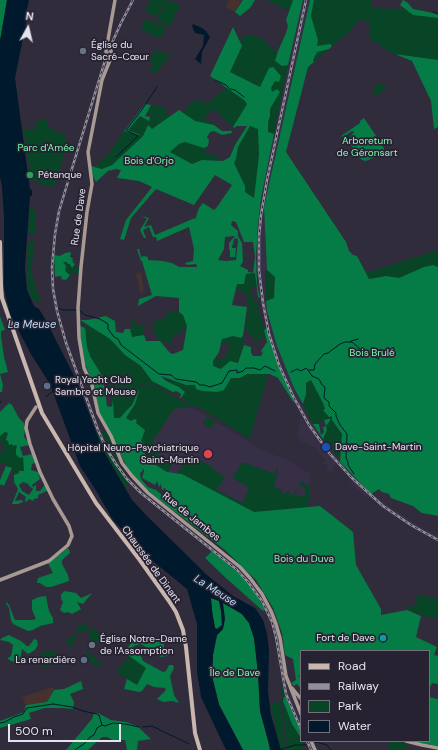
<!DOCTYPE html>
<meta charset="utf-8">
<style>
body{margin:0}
#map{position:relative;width:438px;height:750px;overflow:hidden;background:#312c3b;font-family:"DM Sans",sans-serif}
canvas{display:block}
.legend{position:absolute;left:300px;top:650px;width:130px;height:92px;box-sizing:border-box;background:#272231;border:1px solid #736f7c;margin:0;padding:5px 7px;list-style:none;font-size:12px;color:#e5e3ed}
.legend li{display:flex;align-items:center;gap:8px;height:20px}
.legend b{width:20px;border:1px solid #736f7c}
.north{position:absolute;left:8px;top:8px;width:40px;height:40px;-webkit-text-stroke:3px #272231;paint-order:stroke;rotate:8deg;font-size:11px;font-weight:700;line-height:16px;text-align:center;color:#e5e3ed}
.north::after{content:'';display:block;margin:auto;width:14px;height:18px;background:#e5e3ed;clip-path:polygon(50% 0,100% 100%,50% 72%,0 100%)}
.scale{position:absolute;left:8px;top:724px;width:113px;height:18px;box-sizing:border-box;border:2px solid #e5e3ed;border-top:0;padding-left:5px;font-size:12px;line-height:14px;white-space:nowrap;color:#e5e3ed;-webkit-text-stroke:3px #272231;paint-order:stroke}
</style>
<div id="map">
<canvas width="438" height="750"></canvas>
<ul class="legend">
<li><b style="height:5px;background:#c9b6af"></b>Road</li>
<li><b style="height:5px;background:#938f9c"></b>Railway</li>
<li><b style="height:11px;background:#074526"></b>Park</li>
<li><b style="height:11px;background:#01192c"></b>Water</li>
</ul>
<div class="north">N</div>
<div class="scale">500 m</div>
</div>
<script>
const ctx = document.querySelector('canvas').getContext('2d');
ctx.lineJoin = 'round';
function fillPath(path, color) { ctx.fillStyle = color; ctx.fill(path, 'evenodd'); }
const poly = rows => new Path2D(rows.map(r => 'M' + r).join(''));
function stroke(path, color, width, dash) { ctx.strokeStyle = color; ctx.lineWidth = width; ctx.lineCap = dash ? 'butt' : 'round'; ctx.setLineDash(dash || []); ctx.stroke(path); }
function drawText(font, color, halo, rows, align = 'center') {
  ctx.font = font + ' "DM Sans",sans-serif'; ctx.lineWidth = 3.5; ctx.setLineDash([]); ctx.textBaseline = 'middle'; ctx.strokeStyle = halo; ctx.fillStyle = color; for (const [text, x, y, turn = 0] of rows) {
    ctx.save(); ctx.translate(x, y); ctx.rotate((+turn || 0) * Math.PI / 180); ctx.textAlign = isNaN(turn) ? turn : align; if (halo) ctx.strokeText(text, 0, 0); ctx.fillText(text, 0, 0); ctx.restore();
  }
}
fillPath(poly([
 [132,0,135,0,118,32,107,58,59,220,54,253,54,271,55,290,61,320,76,365,97,420,111,453,122,470,132,481,138,483,227,557,254,583,274,617,282,656,286,681,301,722,301,732,286,697,282,683,274,633,269,618,260,601,254,591,237,572,144,497,129,483,119,470,109,455,98,430,60,326,56,311,52,282,52,266,53,240,57,217,106,55,115,32],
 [303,0,310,0,264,207,267,270,265,271,267,311,277,346,294,388,307,414,323,439,340,460,341,463,371,494,424,529,438,536,438,542,408,526,388,512,370,498,368,498,350,483,352,480,336,463,331,472,326,470,328,466,322,463,326,460,321,454,317,452,318,449,302,442,297,435,301,416,294,403,294,401,278,364,267,328,257,283,256,257,258,225,261,198,286,74],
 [180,400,264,451,288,460,311,474,309,507,254,512,182,474,167,472,148,448]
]), '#362f45');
fillPath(poly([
 [229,0,241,0,235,12,226,7],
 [141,272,144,291,140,292,136,273],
 [49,688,54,688,54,690,47,702,26,705,22,697]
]), '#45312d');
fillPath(poly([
 [150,0,166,0,157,17,145,11],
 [167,0,180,5,170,27,157,21],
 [267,0,293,0,290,11],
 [314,0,371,0,371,8,403,9,413,15,438,18,438,60,393,54,369,38,370,21,359,20,349,32,332,46,330,44,317,46,311,16],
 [146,19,166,28,160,39,141,30],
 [253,35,264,40,277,53,275,61,282,66,288,65,274,134,268,132,267,122,270,116,270,109,280,92,271,93,271,88,275,80,279,82,281,76,260,87,230,72,242,46,240,42,244,36],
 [328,49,329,49,314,62,313,60,317,52],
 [156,50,171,56,171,58,168,58,155,74,150,69,154,64,149,61],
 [379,83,387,86,377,96,373,91,375,89,374,87],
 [227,87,244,100,247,104,233,127,213,108,204,119,214,124,222,131,214,125,195,121,184,113,186,108,191,103,196,100,201,101,207,104],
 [151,105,167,108,165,111,170,117,158,124,152,129,149,125,143,136,112,165,102,169,95,167,110,152,124,131,140,135,128,129,140,115,148,121,150,117,152,120,152,115,147,112],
 [42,120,47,120,47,126,56,132,64,134,65,135,66,147,54,188,52,186,44,185,31,179,24,130,35,129,35,122],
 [250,126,259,129,259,155,254,198,245,193,242,178,234,163,236,159,238,147],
 [185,142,204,148,205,152,220,158,220,161,202,160,192,164,169,152,179,144],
 [30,210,35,210,36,234,28,233],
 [29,241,35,241,32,262,32,273,36,290,41,301,34,302,30,295,27,284,27,253],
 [438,250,438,267,399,278,386,276,369,279,366,273],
 [63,262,67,262,70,264,72,268,79,268,79,273,68,273,65,271,66,266],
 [267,270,275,277,274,298,266,301,265,271],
 [253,273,255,273,257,286,250,289,254,302,258,300,259,317,261,318,266,335,265,338,259,337,258,343,253,342,254,337,245,331,249,305,247,305,248,294,242,293,242,290,235,290,237,284,246,274],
 [169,312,179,312,183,315,187,326,183,328,182,333,178,333,174,334,171,343,157,340,156,335,154,333,154,321,162,320],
 [136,320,136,325,145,325,143,335,131,337,131,321],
 [88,325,110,339,125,355,141,366,152,381,173,392,173,394,151,383,145,383,129,390,120,388,114,385,99,370,90,356,87,347,84,332,85,328],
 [233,336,241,338,243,336,243,346,238,363,230,361,221,369,213,366,213,361,226,357,227,351,229,348,230,343,221,343,222,339],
 [247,374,268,374,250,439,197,406,195,407,181,398,185,392,161,377,186,385,224,390,231,378,240,378],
 [311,380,323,402,325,409,323,410,332,416,332,420,342,434,340,460,323,439,324,438,327,419,318,422,319,423,313,424,307,414,303,404,306,394,306,383],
 [110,384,120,390,128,391,146,384,152,385,191,406,190,408,182,407,174,409,153,441,153,445,160,454,159,457,172,466,167,472,143,456,141,441,136,423,137,420,132,421,126,418,133,408,139,391,138,388,132,405,126,411,120,418,114,418],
 [207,417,215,422,211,428,203,423],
 [108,429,116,450,116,456,119,460,117,461,122,470,124,469,125,471,124,472,113,455,102,432],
 [5,432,9,433,8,441,17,447,23,457,24,471,14,475,12,468,6,466,6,464,0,464,0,452,4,451,1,441,0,442,0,436],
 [99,433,109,455,119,470,129,483,125,487,103,450,97,434],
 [195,458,213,467,212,468,225,478,216,490,243,503,249,488,233,478,242,462,275,474,277,467,278,468,274,488,282,489,281,493,286,494,287,491,290,492,289,495,291,496,293,495,295,490,297,490,295,495,304,497,306,488,299,485,300,482,304,483,304,484,310,486,308,507,254,512,182,474,177,474,183,464,182,463,183,461,190,465],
 [417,594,438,599,438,618,428,617,407,609,407,605,416,607],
 [86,624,89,628,88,630,78,633,76,630,79,628,78,626],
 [94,628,102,637,103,637,105,640,89,642,90,630],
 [75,635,77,637,73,642,74,646,69,646,66,640],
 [86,650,103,665,103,666,94,665,88,659],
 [55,651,56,664,43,668,41,652],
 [129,656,146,668,137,685,116,672],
 [282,683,286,697,284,697,283,701,292,724,301,738,301,741,303,741,304,745,301,748,307,750,287,750,281,684],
 [281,702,285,750,281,750,270,703],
 [389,741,398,741,407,743,406,750,388,750]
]), '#074526');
fillPath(poly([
 [0,0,7,0,0,41],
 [243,0,255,0,250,8,240,16,235,12],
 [293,0,303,0,288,65,282,66,275,61,278,51,286,33,288,26,286,20],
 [310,0,314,0,311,16,318,40,317,46,330,44,332,46,329,49,317,52,313,60,314,62,308,67,286,152,346,242,349,251,353,255,357,256,369,279,386,276,399,278,424,267,433,265,438,267,438,516,422,513,413,506,391,498,389,494,382,492,379,489,371,494,340,462,342,434,332,420,332,416,329,417,323,410,325,409,323,403,311,380,306,383,306,394,303,404,294,388,277,346,267,311,266,301,274,298,275,277,267,270,264,207],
 [403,0,408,3,413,9,438,14,438,18,413,15,400,5],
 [233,27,242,46,230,72,260,87,269,68,273,67,281,76,279,82,275,81,271,88,272,92,277,89,280,92,270,109,270,116,268,122,268,132,274,134,261,198,258,225,256,257,257,283,260,298,258,297,255,273,246,274,244,284,237,284,232,305,247,307,243,336,241,338,233,336,222,339,219,352,213,361,213,366,221,369,230,361,238,363,244,345,251,347,251,353,253,356,261,356,263,353,261,351,267,342,264,330,267,328,278,364,294,401,294,403,278,378,270,374,247,374,240,378,231,378,224,390,217,392,202,391,196,389,195,385,186,385,161,376,166,381,179,387,185,392,181,398,180,398,181,394,176,391,173,392,152,381,141,366,125,355,110,339,80,320,88,320,106,316,115,321,116,332,123,333,125,329,130,329,132,337,144,335,146,341,160,341,170,353,173,354,183,350,187,326,183,315,179,312,179,298,156,296,138,306,139,299,152,295,142,261,141,261,137,249,139,249,141,257,144,256,148,257,148,260,163,261,172,263,179,267,197,267,196,264,187,265,185,263,193,261,194,249,189,227,157,241,156,237,153,237,149,227,143,230,146,238,144,238,140,230,147,219,142,216,149,218,144,227,151,225,155,235,195,218,195,220,199,208,203,203,214,210,217,207,232,185,215,175,194,205,156,189,131,218,124,240,120,239,126,220,152,187,139,181,117,178,121,170,116,169,108,171,96,182,93,176,91,166,102,169,112,165,143,136,124,131,145,104,151,105,145,116,150,117,149,121,140,116,128,130,143,136,148,125,152,129,179,110,195,121,214,125,222,131,229,131,231,130,232,133,222,135,214,131,210,132,207,137,209,140,208,146,204,148,185,142,179,144,170,152,192,164,202,160,223,161,230,157,235,145,247,126,237,126,234,128,233,127,247,104,244,100,210,76],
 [250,126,258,129,259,155,254,198,245,192,245,186,234,163,236,159,238,147],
 [232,221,236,222,244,242,253,242,255,257,253,273,248,272,248,270,240,266,243,262,242,243,238,236,238,231,231,225],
 [235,236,229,243,229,250,230,250,230,257,235,257,236,248,232,248,232,245,233,245,234,239,237,238,238,241,236,260,226,261,218,260,224,249,225,237],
 [395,54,438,60,438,127,434,129,431,101,412,61],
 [364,118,384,148,384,153,366,161,362,160,351,150,353,148,347,141,354,132,352,131,343,137,341,136,360,123,360,121],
 [71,252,70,257,73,258,72,260,74,261,72,262,75,264,72,268,70,264,68,264,67,262,63,262,66,266,65,271,70,275,66,280,61,279,62,277,60,276,55,277,54,255,60,256,65,253],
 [0,316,5,330,1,331,1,336,4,357,8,372,0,374,3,385,2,392,0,392],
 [80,326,85,328,87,347,90,356,103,377,107,406,110,407,112,406,113,400,114,418,120,418,126,411,132,405,139,389,139,391,135,404,126,418,131,421,134,419,137,420,136,423,145,430,141,441,148,448,143,457,167,472,182,474,254,512,320,506,353,532,356,565,381,609,381,615,407,610,421,616,416,637,437,647,434,655,438,656,438,684,432,683,429,689,429,651,301,651,301,674,298,677,301,677,301,689,297,684,294,686,291,683,296,680,293,659,285,655,282,633,273,608,256,580,225,550,153,495,136,479,126,465,99,411,94,385,85,364,81,345],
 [143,468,144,471,142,478,155,485,157,481,159,487,161,484,162,490,165,488,168,496,169,491,171,491,173,503,171,503,156,490,148,487,141,479,140,473,142,472],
 [9,403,12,405,19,418,24,423,25,429,24,437,28,442,29,445,20,447,23,456,33,454,35,463,32,464,31,470,38,472,40,479,32,485,33,487,36,485,36,491,40,491,46,483,49,490,38,495,38,498,34,499,33,501,29,499,26,502,25,501,26,497,19,492,15,501,22,500,23,502,18,504,12,504,18,489,14,482,14,475,19,473,19,471,24,471,23,457,20,458,16,455,16,449,17,446,15,445,13,446,12,444,9,445,8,441,6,440,8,433,5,432,0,436,0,412],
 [23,482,28,484,31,488,32,487,33,489,29,495,22,491,19,485],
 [328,419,331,419,326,426,327,430,323,439,313,424,319,424,321,435,324,432,323,427,326,426,324,420],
 [6,466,12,468,4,486,1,484,0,486,0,480],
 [67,548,69,549,70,553,62,560,62,564,68,575,69,581,51,587,46,587,40,583,37,583,38,578,53,573,48,563,63,552],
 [212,551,237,572,247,582,254,591,265,610,263,611,226,578,205,558],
 [64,591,76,593,81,598,92,593,83,604,77,602,81,609,72,614,68,612,64,613,60,610,63,602,61,599,61,595],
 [46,596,49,611,53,618,53,623,40,626,33,630,28,631,13,624,11,620,9,608,6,603,7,602,9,605,15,620,32,620,36,619,32,610,32,600,39,597],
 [211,598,219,601,221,611,222,625,217,629,215,628,212,611],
 [223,603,242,614,249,623,254,638,258,673,260,711,269,745,270,750,243,750,219,704,212,676,213,655,217,635,223,629],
 [9,635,21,641,27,646,29,646,34,639,37,640,38,645,35,650,28,654,22,649,20,661,15,662,11,661,8,659,8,658,11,656,13,645,9,642,0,640,2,638],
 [142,640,156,642,164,641,164,650,171,655,161,657,150,652,147,648,141,644,134,646,130,651,141,656,143,661,163,672,166,671,169,665,173,665,174,668,170,676,174,695,179,703,172,701,163,702,157,699,166,690,165,688,154,687,147,684,142,691,139,692,124,689,127,679,137,685,146,668,125,653,132,641],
 [81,681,83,689,70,694,74,702,73,709,63,708,45,708,29,713,31,719,0,728,0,721,24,712,26,705,47,702,54,690,64,689],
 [284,697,286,697,301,732,301,738,292,724,283,701],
 [429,697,438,699,438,746,409,741,429,741],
 [94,713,98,713,111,720,126,722,137,726,151,739,138,741,137,750,127,750,125,740,112,741,111,739,107,737,102,737,88,750,66,750,92,719]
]), '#057b46');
fillPath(poly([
 [7,0,29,0,26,14,27,18,15,78,30,189,32,190,32,196,30,196,25,267,27,290,34,306,39,309,44,317,63,354,77,382,103,450,132,500,147,516,207,575,233,596,255,608,263,620,267,634,269,650,268,691,271,715,281,750,270,750,269,744,260,711,258,673,254,638,249,623,242,614,223,603,225,619,223,629,217,635,213,655,212,676,219,705,243,750,226,750,201,697,197,672,197,624,187,589,148,557,113,520,95,489,80,466,50,384,32,356,15,324,10,314,4,289,4,218,2,187,0,177,0,41],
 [211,598,219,601,221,611,222,625,217,629,215,628,212,611],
 [193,24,202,28,206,31,210,37,202,52,201,64,195,59,203,46,204,35,195,33,192,26]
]), '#01192c');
stroke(poly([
 [433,12,438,14],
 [215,80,226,85,230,89,235,90,244,97],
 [116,157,138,136,126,130,141,111,157,87],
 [59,308,63,310,77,310],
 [80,311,85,315,100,319,108,324,108,329,114,337,118,339,121,345,159,374,171,375,176,379,196,382,200,385,204,385,210,387,222,383,229,371,237,370,237,373,243,371,246,368,254,368,260,370,265,366,275,371],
 [351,342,351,341,358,339],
 [309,370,314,370,315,364,324,354,328,353,340,344,345,342,352,342,361,350,379,359],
 [291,372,297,369,301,371,306,368,308,370,312,376,319,379,322,385,324,386,325,388,324,397,325,399,329,402,329,406,336,413,336,416,340,425,347,434,346,458,348,462,348,465,354,474],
 [46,397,53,391],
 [0,403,1,401],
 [0,723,5,722,14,717,23,714,27,708,53,704,72,707,83,711,97,714,99,715,102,725],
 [143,727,152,726,189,744],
 [314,742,316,742,327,745,331,750],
 [286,748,295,745,307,745],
 [75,750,85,743,90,737,94,735,97,728,102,725,105,726,113,723,125,724,139,727],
 [280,750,285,748]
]), '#01192c', 1);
stroke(poly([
 [109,44,112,55],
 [112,55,102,80,88,152,92,184,87,212,81,267,78,308,79,338,84,368,92,385,98,413,111,436,122,463,132,476,148,493,240,567,250,578,262,594,271,611,276,624,280,638,286,676,301,714],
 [108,62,106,51,115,0],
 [0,580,49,561,68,545,72,536,69,526,53,499,40,472,30,444,26,428,27,421,36,407],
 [292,688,301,699],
 [311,741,315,750],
 [406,741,422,745,438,748]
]), '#a89993', 3.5);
stroke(poly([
 [0,242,1,285,2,298,42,413,96,503,139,559,169,601,176,612,183,630,186,647,195,733,200,750]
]), '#c9b6af', 4);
const rail = poly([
 [133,0,121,23,107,54,59,211,55,234,52,267,53,289,57,311,66,343,98,430,106,448,116,464,127,479,141,493,236,569,248,582,262,601,272,622,276,637,286,694,301,729],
 [306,0,267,180,261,215,259,237,259,270,263,303,269,334,279,365,293,396,309,425,330,454,351,477,383,506,411,525,438,540],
 [307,741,311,750]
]);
stroke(rail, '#938f9c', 2.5);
stroke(rail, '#272231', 1, [3]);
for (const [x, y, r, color] of [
 [83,51,4,"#6b7280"],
 [30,175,4,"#2e9e5b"],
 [47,386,4,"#5c6f8a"],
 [326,447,5,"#1a4fb4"],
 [208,454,5,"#e0444e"],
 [383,638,4,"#0f9aa8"],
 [92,645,4,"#6b7280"],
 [84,660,4,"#5c6f8a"]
]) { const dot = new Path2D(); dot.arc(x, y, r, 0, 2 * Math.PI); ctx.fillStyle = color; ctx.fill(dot); stroke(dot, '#272231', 1.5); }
drawText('10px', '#e5e3ed', '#272231', [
 ["Église du",91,45],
 ["Sacré-Cœur",91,57],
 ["Pétanque",38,175],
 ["Royal Yacht Club",55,380],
 ["Sambre et Meuse",55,392],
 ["Dave-Saint-Martin",335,447],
 ["Hôpital Neuro-Psychiatrique",199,448,"right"],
 ["Saint-Martin",199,460,"right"],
 ["Fort de Dave",375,638,"right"],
 ["Église Notre-Dame",100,639],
 ["de l'Assomption",100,651],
 ["La renardière",76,660,"right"]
], 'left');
drawText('10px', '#7efbb0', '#272231', [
 ["Arboretum",367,141],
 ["de Géronsart",367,153],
 ["Parc d'Amée",46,148],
 ["Bois d'Orjo",149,161],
 ["Bois Brulé",372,353],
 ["Bois du Duva",304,559],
 ["Île de Dave",235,673]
]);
drawText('10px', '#e5e3ed', '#272231', [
 ["Rue de Dave",79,217,-82],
 ["Rue de Jambes",191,517,39],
 ["Chaussée de Dinant",151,565,54]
]);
drawText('italic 11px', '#b3dafb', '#272231', [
 ["La Meuse",32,325],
 ["La Meuse",215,591,33]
]);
</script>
